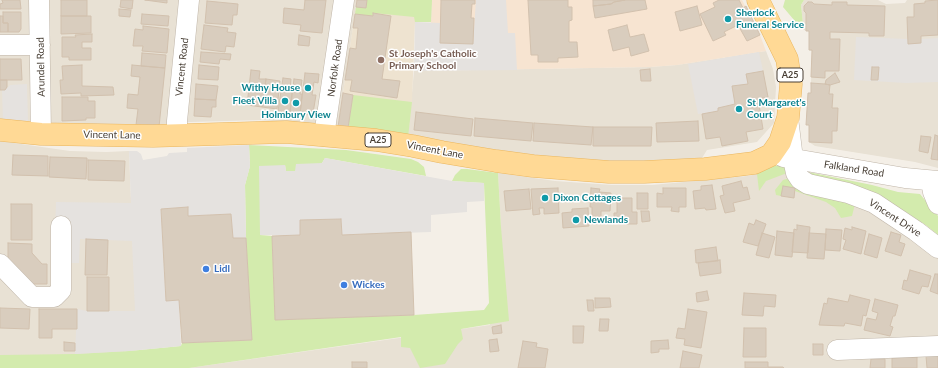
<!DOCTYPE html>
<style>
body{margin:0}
canvas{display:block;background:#f4efe7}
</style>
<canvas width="938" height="368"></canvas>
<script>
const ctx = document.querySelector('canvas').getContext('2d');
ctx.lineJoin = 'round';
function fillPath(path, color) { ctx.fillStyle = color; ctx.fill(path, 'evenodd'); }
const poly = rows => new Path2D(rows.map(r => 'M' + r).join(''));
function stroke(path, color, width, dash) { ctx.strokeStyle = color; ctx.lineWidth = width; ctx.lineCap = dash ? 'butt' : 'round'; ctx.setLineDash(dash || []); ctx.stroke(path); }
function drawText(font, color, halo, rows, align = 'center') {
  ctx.font = font + ' Lato,sans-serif'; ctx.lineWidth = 3; ctx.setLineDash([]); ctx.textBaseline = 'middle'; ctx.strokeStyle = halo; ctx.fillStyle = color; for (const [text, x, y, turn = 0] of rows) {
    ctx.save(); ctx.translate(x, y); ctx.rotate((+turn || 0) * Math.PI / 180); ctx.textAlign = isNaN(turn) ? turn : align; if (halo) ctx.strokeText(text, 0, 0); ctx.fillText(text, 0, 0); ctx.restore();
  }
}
fillPath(poly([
 [0,0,357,0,338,127,261,120,190,122,165,124,159,127,136,125,133,126,54,124,50,122,28,121,24,123,0,121],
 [804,0,878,0,886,4,905,3,907,0,938,0,938,168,915,162,815,146,809,142,809,125,806,125,808,93,811,93,811,83,812,51,809,50,809,31,806,31,800,27,803,24,801,5],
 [766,51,773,69,776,87,774,123,757,142,707,150,702,158,671,162,588,161,541,156,408,138,414,71,650,67,677,65],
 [0,141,70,151,106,152,129,151,137,350,0,368],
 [769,165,871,193,901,209,927,226,938,235,938,368,189,368,490,325,501,227,498,173,555,181,612,185,652,185,748,176,757,174,759,170]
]), '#e8e1d4');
fillPath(poly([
 [432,0,742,0,760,35,766,51,677,65,650,67,414,71,431,22]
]), '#f7e4d1');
fillPath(poly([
 [357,0,432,0,431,22,415,22,412,102,408,138,343,93]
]), '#eee3d0');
fillPath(poly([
 [367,0,432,0,431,22,415,22,414,17,374,13,373,16,355,14,356,7,366,8],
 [785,0,804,0,801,5,803,24,800,27,783,7],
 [353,95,412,102,408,138,348,128],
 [249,145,346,150,411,159,418,162,424,167,426,176,325,158,322,163,296,171,286,171,285,165,260,235,272,236,275,320,414,315,484,310,489,303,484,183,452,181,455,175,461,169,467,169,498,173,501,227,509,321,461,329,463,339,458,344,445,364,420,368,410,348,401,347,401,337,189,368,0,368,0,355,75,354,129,351,181,346,182,343,252,340,246,238,245,185,250,166],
 [769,165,780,166,791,168,787,173,766,181,759,191,757,174,759,170],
 [803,171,872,185,898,192,920,194,938,216,938,235,927,226,901,209,871,193,810,181],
 [793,177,856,200,852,216,841,218,835,208,826,202,795,191,795,188,783,187,781,196,776,195,775,190,783,180]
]), '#d3ebad');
fillPath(poly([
 [476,0,506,0,508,33,515,33,517,70,414,71,415,22,440,23,440,43,473,44],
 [856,37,908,39,908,44,921,43,921,39,938,38,938,82,906,83,854,80],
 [759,52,763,71,746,74,748,84,732,86,735,104,718,108,718,111,698,114,688,64],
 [27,84,28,121,24,123,3,121,2,90,5,90,10,85],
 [249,145,250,166,245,185,246,238,233,238,231,214,188,216,188,207,161,209,166,301,179,300,181,346,129,351,75,354,77,309,87,311,135,311,132,241,80,239,79,263,54,263,56,202,131,203,129,151,137,151,141,154,143,160,167,156,169,153,187,152,187,148],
 [325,158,452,181,484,183,484,201,467,202,467,212,431,215,431,232,342,235,341,219,300,220,300,235,260,235,259,166,285,165,286,171,295,171,296,164,322,163]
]), '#e5e2df');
const building = poly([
 [2,0,20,0,21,9,0,9,0,4,3,3,2,0],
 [61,0,87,0,87,16,61,16,61,0],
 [121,0,133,0,132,9,120,7,121,0],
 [145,0,167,0,167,3,145,0],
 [305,0,326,0,322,33,300,31,301,25,283,23,284,8,304,10,305,0],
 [357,0,367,0,366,8,356,7,357,0],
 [441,0,475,0,475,4,472,4,471,18,474,18,473,44,440,43,441,0],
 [528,0,568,0,568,7,572,7,572,20,569,21,569,42,577,42,578,57,558,58,558,62,538,62,538,55,531,55,528,0],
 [593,0,625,0,614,2,611,4,593,6,593,0],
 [625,0,645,0,647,9,595,18,593,6,611,4,614,2,625,0],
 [719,0,739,0,743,8,746,6,760,35,747,41,738,25,724,32,726,35,713,41,700,14,715,7,713,3,719,0],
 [938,0,938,35,921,36,921,43,908,44,907,17,914,17,914,4,925,3,925,1,938,0],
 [207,1,238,4,237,15,233,15,232,25,205,23,207,1],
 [808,2,812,2,814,4,832,5,832,2,847,2,847,5,885,6,884,36,869,36,869,33,830,32,830,39,840,39,839,71,825,71,825,78,811,77,812,50,809,50,809,31,806,31,806,13,804,11,804,6,808,2],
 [697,6,702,25,680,31,675,12,697,6],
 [119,9,131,10,130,17,119,16,119,9],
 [3,12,21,12,21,29,19,32,8,32,8,23,3,23,3,12],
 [373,13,391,16,382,79,400,81,397,98,350,91,352,80,345,80,350,48,356,49,358,28,353,28,355,14,373,16,373,13],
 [142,14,169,16,168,26,141,24,142,14],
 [0,16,3,16,3,23,8,23,8,32,0,32,0,16],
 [61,16,91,16,91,33,61,34,61,16],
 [204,25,228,28,227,32,236,33,234,47,226,46,225,52,201,49,204,25],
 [627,25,630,37,644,34,649,51,631,56,629,47,613,51,608,30,627,25],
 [143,26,169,29,167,53,142,51,143,46,133,46,135,29,143,30,143,26],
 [92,34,92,42,82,42,82,48,91,48,91,60,69,60,69,57,62,57,62,37,76,37,75,35,92,34],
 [299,35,310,37,309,46,298,45,299,35],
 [201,52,231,54,230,60,220,59,219,64,200,62,201,52],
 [142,53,166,55,165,68,141,66,142,53],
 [0,59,21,59,22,80,0,80,0,59],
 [82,65,82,86,113,87,114,95,81,96,81,93,61,94,60,80,63,80,62,66,82,65],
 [132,65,165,68,159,127,136,125,138,109,127,108,128,94,138,95,140,77,131,76,132,65],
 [199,65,219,67,218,80,198,79,199,65],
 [872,67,879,67,878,80,871,80,872,67],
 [650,69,651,81,641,81,640,70,650,69],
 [251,70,260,71,259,79,266,79,262,107,247,105,251,70],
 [763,71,768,97,758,99,763,129,746,132,748,141,722,146,720,137,706,139,702,114,718,111,718,108,735,104,732,86,748,84,746,74,763,71],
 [305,73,319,74,318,83,314,82,312,95,316,95,313,113,310,115,300,114,305,73],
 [835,73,840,82,830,85,825,84,826,80,835,73],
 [283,78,291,79,290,91,292,92,290,112,278,111,283,78],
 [266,79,280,81,277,109,262,107,266,79],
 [294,79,302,80,300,94,302,94,300,114,290,112,294,79],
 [0,80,7,80,7,87,5,90,0,90,0,80],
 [811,83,825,84,830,85,829,94,833,94,832,108,838,108,837,131,832,131,832,143,809,142,809,125,806,125,808,93,811,93,811,83],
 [196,84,218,86,216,100,195,99,196,84],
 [343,93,353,95,348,128,338,127,343,93],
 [62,97,88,97,88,101,95,101,95,118,86,118,86,120,62,121,62,97],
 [195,99,216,100,216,107,212,107,211,117,194,116,195,99],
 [416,112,473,119,471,136,414,130,416,112],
 [475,118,533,123,531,141,474,136,475,118],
 [698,121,699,141,657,142,656,123,698,121],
 [534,123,593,127,591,145,533,141,534,123],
 [593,127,652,127,651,146,593,146,593,127],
 [935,135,938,136,938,160,931,159,935,135],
 [921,136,931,137,928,153,919,151,921,136],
 [13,155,48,156,48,176,12,175,13,155],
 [50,157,87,158,86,179,49,177,50,157],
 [88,160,125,161,124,181,88,180,88,160],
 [741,181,743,188,747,187,750,199,733,203,735,211,725,213,720,196,724,195,722,186,741,181],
 [712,185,716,209,706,210,705,208,695,209,693,191,701,190,701,186,712,185],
 [783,186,795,188,794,198,781,196,783,186],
 [558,188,559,213,544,214,544,208,539,208,540,214,533,215,531,189,558,188],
 [591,188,600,189,599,192,611,193,610,211,601,211,601,217,592,216,592,207,590,207,591,188],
 [663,188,686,188,686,207,679,207,679,212,671,211,672,207,657,207,657,193,663,194,663,188],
 [529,189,531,209,506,211,504,191,529,189],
 [637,193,648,193,648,209,637,209,637,193],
 [617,198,632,198,632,212,637,212,637,224,626,224,624,221,614,221,614,213,617,213,617,198],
 [11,204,32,204,32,240,11,240,11,204],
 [188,207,188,216,231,214,233,238,246,238,252,340,182,343,179,300,166,301,161,209,188,207],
 [588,208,589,226,563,228,562,213,572,212,572,209,588,208],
 [641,211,649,211,650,221,642,222,641,211],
 [341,219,342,235,411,232,414,315,275,320,272,236,300,235,300,220,341,219],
 [756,220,766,224,758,246,743,242,749,223,754,225,756,220],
 [797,225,810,227,808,253,792,252,794,229,797,230,797,225],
 [852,227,866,231,861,254,843,249,846,240,843,239,845,228,852,230,852,227],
 [826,229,842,230,840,251,825,250,826,229],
 [777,231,794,233,792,257,775,255,777,231],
 [891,232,901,235,899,242,905,244,901,256,885,251,891,232],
 [762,233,775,237,769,258,756,255,762,233],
 [809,233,826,234,824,259,807,258,809,233],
 [869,234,882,238,877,258,864,254,869,234],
 [86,239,108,240,107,275,85,275,86,239],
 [8,243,32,244,32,253,42,264,47,264,47,284,30,284,8,263,8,243],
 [716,247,718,261,696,263,695,250,716,247],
 [720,260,721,273,700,276,698,263,720,260],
 [910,270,931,276,928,287,922,286,919,294,902,289,904,280,907,281,910,270],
 [935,274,938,274,938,294,930,291,935,274],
 [87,277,109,277,109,311,87,311,87,277],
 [707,291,709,300,697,302,696,293,707,291],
 [744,293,776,295,775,307,764,306,763,316,742,315,744,293],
 [850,295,870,300,866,316,863,315,861,326,845,323,844,326,819,325,824,303,827,304,828,298,848,302,850,295],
 [595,298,610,298,611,307,595,308,595,298],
 [875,299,898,305,895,316,893,316,890,326,893,327,890,336,864,330,867,318,876,320,878,313,872,311,875,299],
 [587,300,593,300,594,311,588,311,587,300],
 [0,308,30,309,29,329,0,328,0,308],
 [39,309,77,309,77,329,52,329,52,338,39,338,39,309],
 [688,309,707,312,701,348,684,345,685,339,676,338,678,328,685,329,688,309],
 [600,319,609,319,608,331,599,331,600,319],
 [501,325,502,333,493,334,492,327,501,325],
 [573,326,584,326,583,343,573,343,573,326],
 [744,328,766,328,766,357,743,357,744,328],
 [497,339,499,351,490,352,489,340,497,339],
 [668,340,669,349,659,349,659,352,651,353,651,341,668,340],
 [523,341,537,343,536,347,548,349,545,368,518,368,523,341],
 [64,342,75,343,75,351,64,351,64,342],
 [813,344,823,344,823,355,813,355,813,344],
 [683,351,702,355,699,368,680,368,683,351],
 [938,354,938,368,927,368,926,356,938,354],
 [917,357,917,368,892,368,892,358,917,357],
 [871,359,885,359,885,368,870,368,871,359],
 [352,362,367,362,367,368,352,368,352,362],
 [745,362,768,362,768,367,783,367,784,368,745,368,745,362]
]);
fillPath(building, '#d9cdbe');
stroke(building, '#d2c1ae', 1);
const minor = poly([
 [39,0,41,134],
 [0,45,40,45],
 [788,118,793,159,796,173,800,179,808,184,848,193,874,203,916,231,938,248],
 [177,135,177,121,189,0],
 [324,136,344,0],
 [783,157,905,178,938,181],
 [931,181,933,192,938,204],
 [0,264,32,297,54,297,61,290,61,226],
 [837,350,938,346]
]);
const major = poly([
 [0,130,41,134,153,136,286,132,376,140,413,146,442,152,496,161,533,166,609,172,644,172,705,169,754,163,771,155,780,142,788,118,791,84,787,59,758,0]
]);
stroke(minor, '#c0b6a9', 21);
stroke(major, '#eab65f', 23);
stroke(minor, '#fff', 20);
stroke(major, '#ffd995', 22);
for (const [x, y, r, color] of [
 [728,19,4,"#0f9aa8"],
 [381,60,4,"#8d6e63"],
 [308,88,4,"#0f9aa8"],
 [285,101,4,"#0f9aa8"],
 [296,103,4,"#0f9aa8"],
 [739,109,4,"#0f9aa8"],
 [545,198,4,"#0f9aa8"],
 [576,220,4,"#0f9aa8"],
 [206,269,4,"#3f7fe0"],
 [344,285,4,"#3f7fe0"]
]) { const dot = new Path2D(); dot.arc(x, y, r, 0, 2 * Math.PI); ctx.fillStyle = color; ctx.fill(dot); stroke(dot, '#fff', 1.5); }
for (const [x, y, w] of [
 [790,75,26],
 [378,140,26]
]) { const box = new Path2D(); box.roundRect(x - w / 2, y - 7, w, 14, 3); ctx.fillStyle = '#fff'; ctx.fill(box); stroke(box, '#483f35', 1); }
drawText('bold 9px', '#483f35', null, [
 ["A25",790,75],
 ["A25",378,140]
]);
drawText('bold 10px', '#0d838f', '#fff', [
 ["Sherlock",736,13],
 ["Funeral Service",736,25],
 ["Withy House",300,88,"right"],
 ["Fleet Villa",277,101,"right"],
 ["St Margaret's",747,103],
 ["Court",747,115],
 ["Holmbury View",296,115,"center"],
 ["Dixon Cottages",553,198],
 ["Newlands",584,220]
], 'left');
drawText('bold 10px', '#785e54', '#fff', [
 ["St Joseph's Catholic",389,54],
 ["Primary School",389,66]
], 'left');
drawText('10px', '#483f35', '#fff', [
 ["Arundel Road",41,67,-91],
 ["Vincent Road",182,67,-84],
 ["Norfolk Road",335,68,-82],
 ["Vincent Lane",112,135,1],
 ["Vincent Lane",435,150,11],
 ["Falkland Road",854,169,9],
 ["Vincent Drive",895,218,33]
]);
drawText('bold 10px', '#366cbe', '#fff', [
 ["Lidl",214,269],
 ["Wickes",352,285]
], 'left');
</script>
